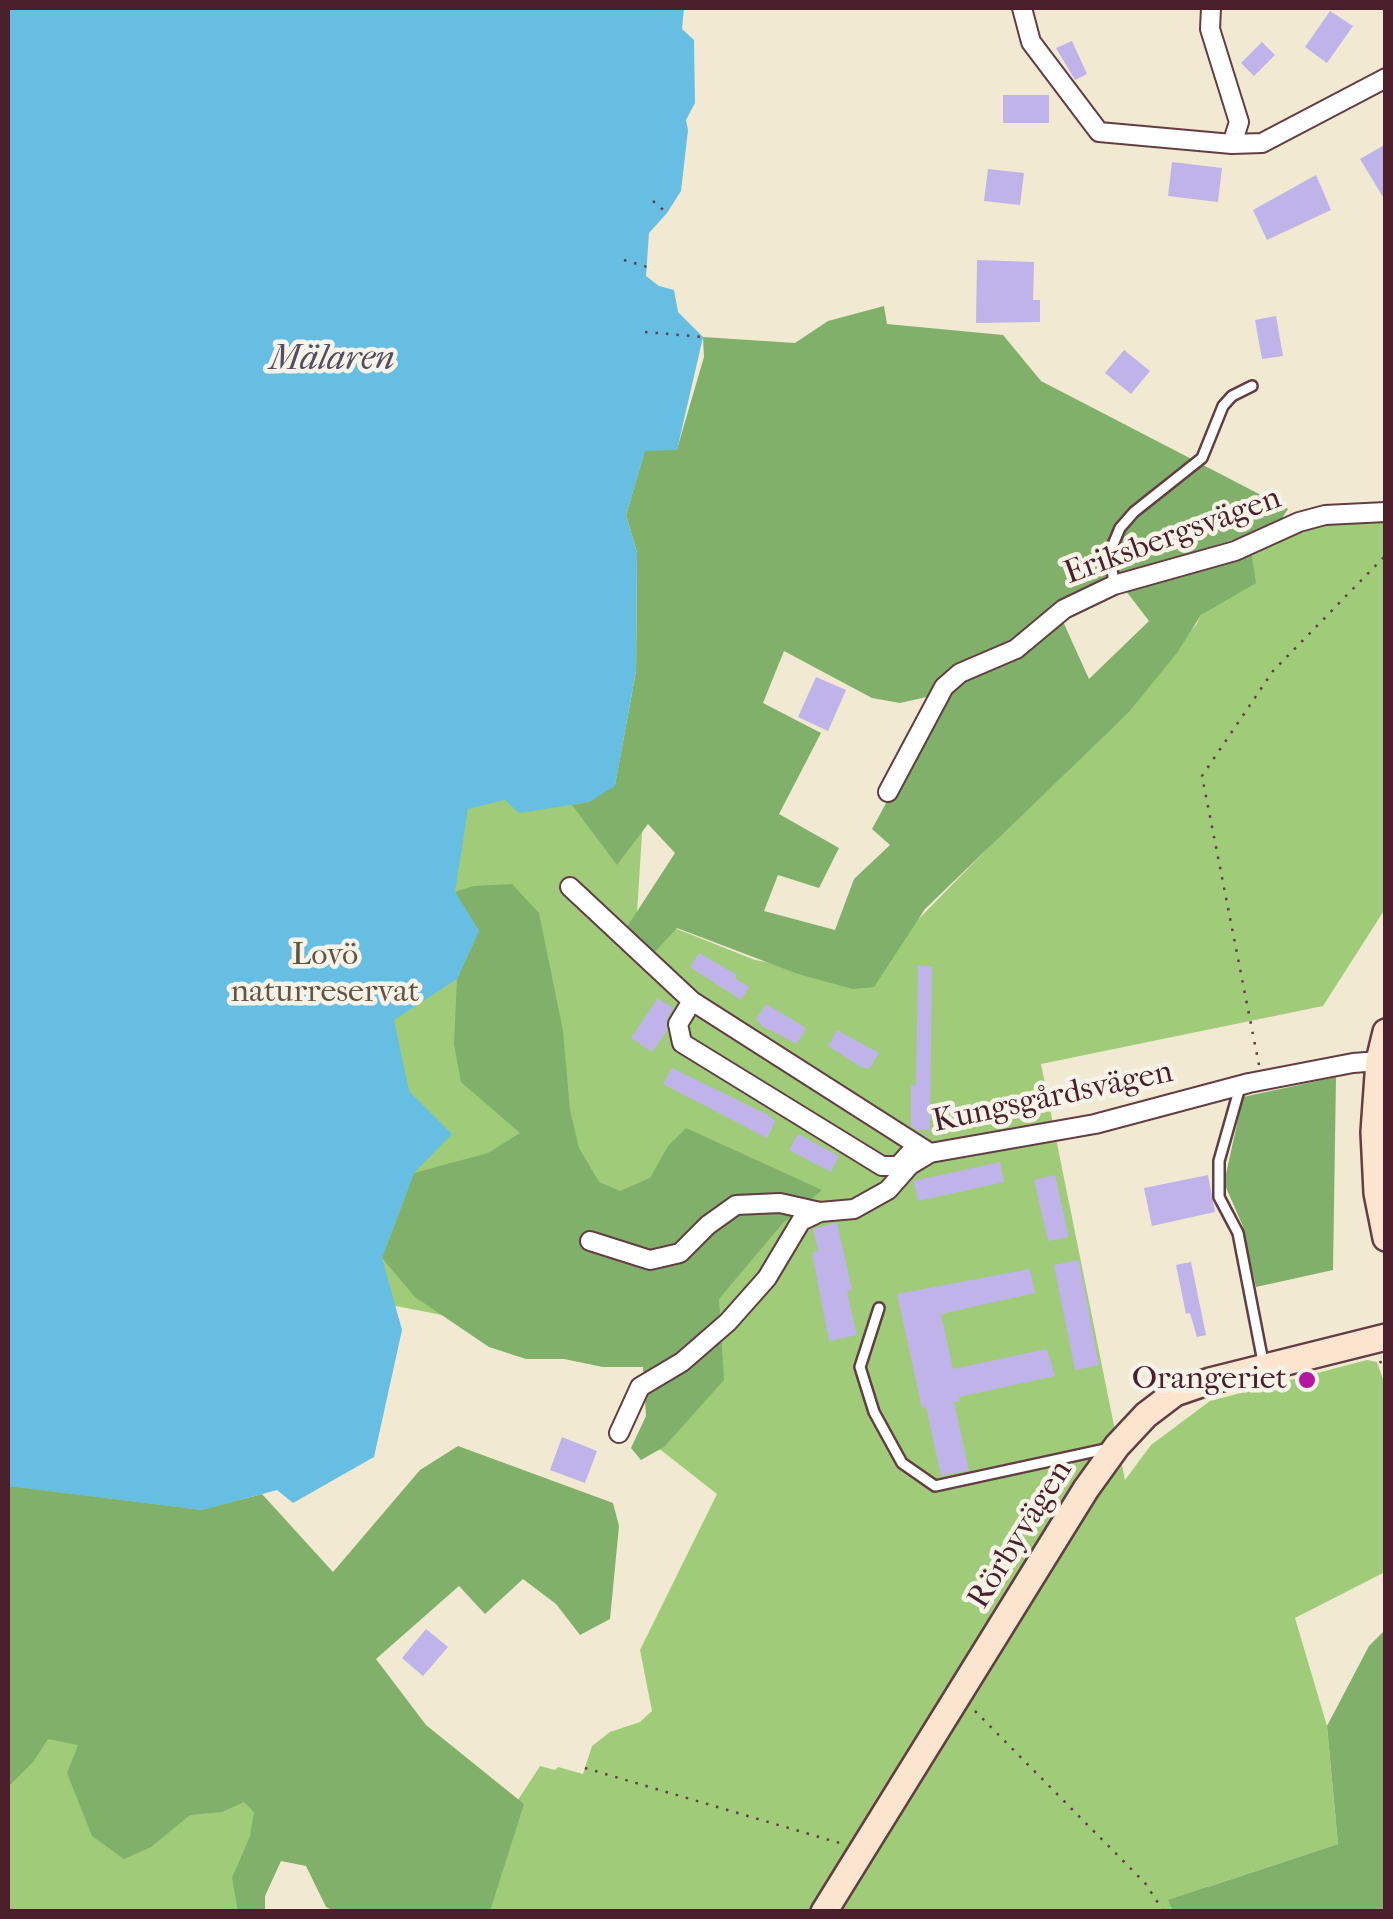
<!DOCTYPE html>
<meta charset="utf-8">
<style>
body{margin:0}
#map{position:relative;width:1393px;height:1919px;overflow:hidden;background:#f1e9d2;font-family:"IM FELL French Canon",serif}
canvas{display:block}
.frame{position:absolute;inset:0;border:10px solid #4a1f2b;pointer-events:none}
</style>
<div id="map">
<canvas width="1393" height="1919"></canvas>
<div class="frame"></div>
</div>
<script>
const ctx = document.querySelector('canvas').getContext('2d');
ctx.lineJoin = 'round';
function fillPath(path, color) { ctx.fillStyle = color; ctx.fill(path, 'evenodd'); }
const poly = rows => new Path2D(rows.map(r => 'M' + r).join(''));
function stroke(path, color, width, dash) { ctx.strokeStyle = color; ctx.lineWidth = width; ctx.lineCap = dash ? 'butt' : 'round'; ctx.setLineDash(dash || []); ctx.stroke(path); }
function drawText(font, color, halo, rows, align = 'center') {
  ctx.font = font + ' "IM FELL French Canon",serif'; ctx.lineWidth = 9; ctx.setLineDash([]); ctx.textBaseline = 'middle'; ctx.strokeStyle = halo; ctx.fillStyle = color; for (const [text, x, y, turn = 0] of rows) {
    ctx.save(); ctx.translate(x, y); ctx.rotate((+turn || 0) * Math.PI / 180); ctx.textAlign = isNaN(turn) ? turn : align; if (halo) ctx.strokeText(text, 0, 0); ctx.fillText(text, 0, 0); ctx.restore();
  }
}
fillPath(poly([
 [8,8,567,738,643,818,637,913,755,960,834,974,904,934,1074,760,1196,625,1201,615,1211,608,1251,551,1324,521,1385,518,1385,909,1323,1006,1041,1064,1125,1480,1151,1445,1210,1401,1367,1360,1377,1362,1386,1388,1385,1572,1295,1618,1327,1726,1338,1844,1207,1887,1212,1911,357,1912,280,1805,240,1911,8,1912],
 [349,1297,660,1357,657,1447,717,1494,640,1650,652,1711,640,1722,610,1732,592,1746,583,1774,558,1767,555,1770,540,1766,518,1800,279,1629,226,1463]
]), '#a0cc79');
fillPath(poly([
 [884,306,887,324,1003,335,1041,381,1288,509,1277,526,1112,578,1059,600,1027,634,931,696,900,703,872,698,784,651,763,703,821,733,779,814,839,848,819,888,778,875,764,911,835,930,854,879,890,845,872,829,943,698,967,675,1060,615,1089,679,1149,621,1123,587,1251,551,1256,583,1201,615,1177,653,1128,713,925,909,874,987,853,989,798,974,677,928,651,956,625,930,675,853,648,824,617,865,572,805,589,802,615,785,636,671,637,553,626,515,645,450,677,449,704,357,703,337,795,343,828,321],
 [512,884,539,913,563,1031,570,1110,579,1148,599,1182,620,1191,650,1178,668,1146,686,1128,822,1190,782,1224,719,1299,724,1380,664,1447,641,1460,631,1448,646,1416,643,1367,603,1367,564,1359,526,1359,489,1347,415,1297,382,1258,414,1173,488,1153,520,1133,461,1082,454,1044,457,979,479,931,455,892,473,886],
 [1336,1077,1333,1270,1256,1287,1242,1224,1224,1183,1243,1097],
 [458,1446,613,1503,619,1526,610,1619,580,1635,556,1604,523,1579,485,1614,459,1586,376,1659,426,1725,524,1804,490,1911,334,1911,326,1907,306,1866,281,1861,265,1896,265,1911,238,1911,232,1878,250,1836,254,1812,244,1802,222,1812,190,1815,151,1847,124,1859,92,1836,67,1773,78,1745,48,1739,33,1762,8,1787,8,1486,202,1510,262,1494,333,1572,420,1470],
 [1385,1630,1385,1911,1173,1911,1168,1900,1338,1844,1327,1726,1369,1646]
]), '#80b069');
fillPath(poly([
 [8,8,684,8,682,29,694,40,695,103,686,120,688,130,681,191,667,213,649,233,646,276,659,286,674,290,678,312,703,337,677,450,645,451,626,515,637,553,636,671,615,786,589,802,519,813,505,800,468,809,455,892,479,931,457,979,394,1020,409,1091,452,1134,414,1173,382,1258,402,1330,374,1457,293,1503,277,1490,202,1510,8,1486]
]), '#66bee3');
fillPath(poly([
 [1330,11,1353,26,1327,63,1305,47],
 [1072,41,1087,74,1075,80,1056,48],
 [1262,42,1275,55,1254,76,1241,63],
 [1003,95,1049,95,1049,123,1003,123],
 [1386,144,1386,202,1360,159],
 [1172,162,1222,168,1218,202,1168,196],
 [988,169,1024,173,1020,205,984,201],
 [1316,175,1331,210,1267,240,1253,210],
 [977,260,1034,262,1033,300,1040,300,1040,322,976,323],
 [1276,316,1283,356,1262,359,1255,320],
 [1124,350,1150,371,1131,394,1105,373],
 [816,677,846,690,828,731,798,717],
 [699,953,737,975,735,978,749,987,741,1000,690,967],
 [918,966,932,966,930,1130,917,1130,911,1126,911,1085,916,1085],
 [658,998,673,1008,667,1019,667,1031,652,1052,631,1038],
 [766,1004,806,1028,797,1044,762,1026,756,1019],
 [837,1030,879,1053,869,1069,861,1067,828,1046],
 [672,1068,770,1116,775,1122,767,1138,663,1084],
 [798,1134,839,1156,831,1172,789,1150],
 [1000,1162,1004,1182,918,1201,914,1181],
 [1055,1175,1069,1237,1048,1241,1034,1180],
 [1208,1175,1215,1212,1152,1226,1144,1188],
 [837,1223,852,1290,847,1292,857,1335,829,1341,812,1253,818,1251,813,1229],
 [1079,1260,1099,1365,1075,1370,1054,1265],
 [1191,1262,1206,1335,1197,1337,1190,1313,1186,1314,1176,1265],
 [1030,1269,1035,1293,941,1314,953,1369,1047,1349,1055,1376,959,1397,960,1401,954,1402,969,1470,941,1476,926,1407,922,1408,897,1294],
 [562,1437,597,1451,585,1483,550,1470],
 [426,1629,448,1647,423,1676,402,1658]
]), '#bfb3ea');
const lane = poly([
 [1114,585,1110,552,1120,528,1134,512,1202,458,1223,406,1232,396,1252,386],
 [1240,1087,1219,1161,1219,1197,1238,1233,1264,1367],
 [879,1308,860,1367,874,1412,902,1463,935,1486,1110,1448]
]);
const street = poly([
 [1022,8,1031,42,1099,132,1232,144,1262,143,1386,78],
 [1211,8,1210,29,1239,122,1232,144],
 [888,792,944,687,960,673,1016,649,1064,609,1114,585,1235,551,1299,522,1325,515,1386,512],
 [570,887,692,1001,930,1153],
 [692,1001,678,1024,682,1043,882,1166,898,1166,910,1153],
 [590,1241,650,1260,680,1253,708,1225,736,1205,780,1203,820,1212],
 [619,1433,640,1387,682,1362,728,1322,767,1278,801,1221,820,1212,854,1209,888,1190,910,1165,930,1153,1095,1124,1249,1083,1353,1063,1379,1061]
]);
const secondary = poly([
 [1386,1032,1379,1061,1374,1132,1377,1193,1386,1238],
 [824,1912,1086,1489,1117,1446,1146,1415,1175,1393,1210,1381,1386,1337]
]);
stroke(lane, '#633d44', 14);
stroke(street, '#633d44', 22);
stroke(secondary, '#633d44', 30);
stroke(poly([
 [653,201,667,213],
 [624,260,647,267],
 [645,332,703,337],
 [1259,1065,1202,776,1273,671,1386,555],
 [1380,1361,1386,1373],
 [975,1711,1145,1883,1164,1912],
 [585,1768,843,1844]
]), '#633d44', 2.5, [2.5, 8]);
stroke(lane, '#fff', 9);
stroke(street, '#fff', 18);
stroke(secondary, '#fce5cf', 25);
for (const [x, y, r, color] of [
 [1307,1380,10,"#b5179e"]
]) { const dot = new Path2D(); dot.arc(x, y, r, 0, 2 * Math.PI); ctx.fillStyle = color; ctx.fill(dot); stroke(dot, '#f7f3e8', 4); }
drawText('32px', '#4a1f2b', '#f7f3e8', [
 ["Eriksbergsvägen",1173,537,-20],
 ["Kungsgårdsvägen",1053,1098,-12],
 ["Rörbyvägen",1021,1535,-58]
]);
drawText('32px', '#645342', '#f7f3e8', [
 ["Lovö",325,956],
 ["naturreservat",325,993]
]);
drawText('32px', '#4a1f2b', '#f7f3e8', [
 ["Orangeriet",1287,1380]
], 'right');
drawText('italic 35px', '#524f62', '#f7f3e8', [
 ["Mälaren",332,360]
]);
</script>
